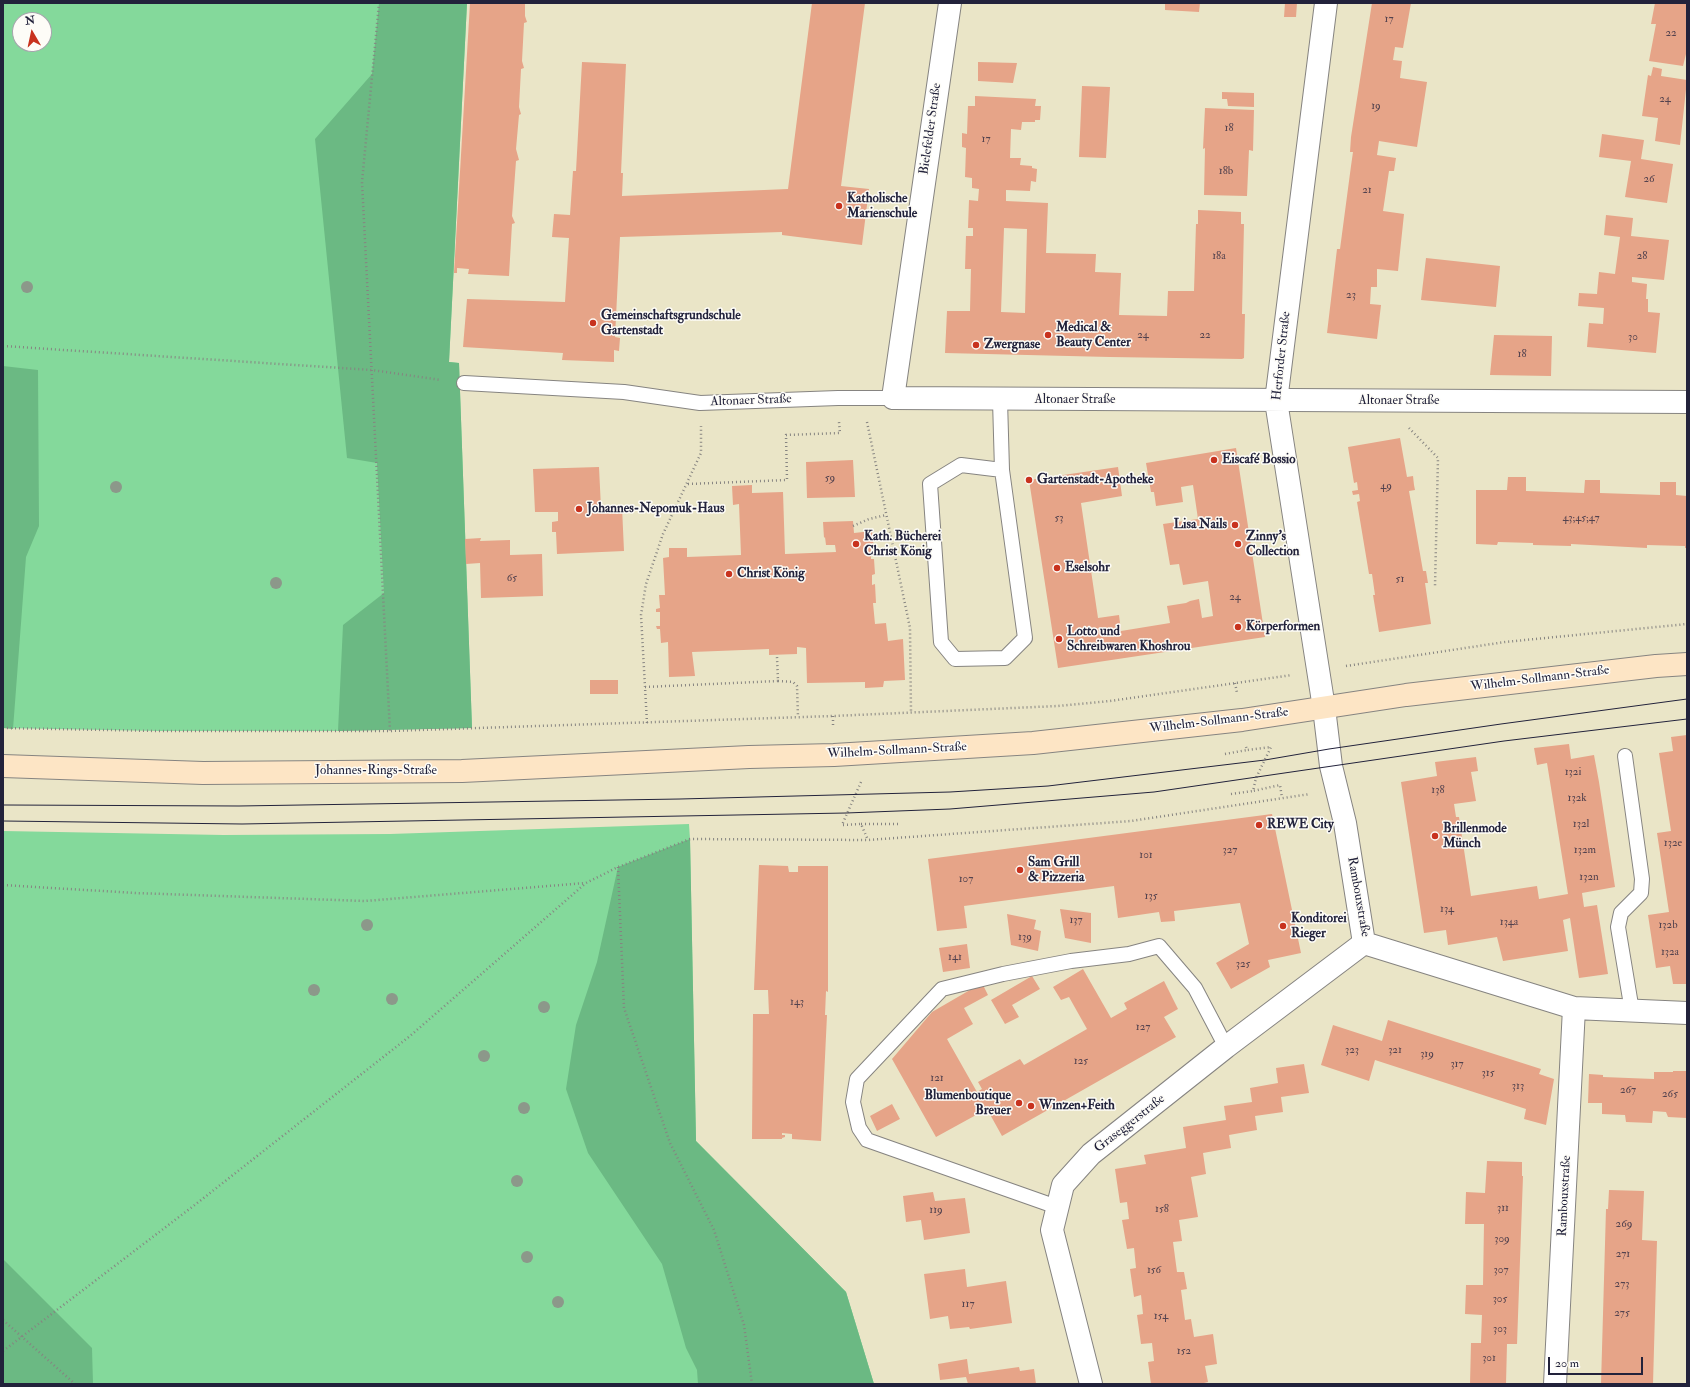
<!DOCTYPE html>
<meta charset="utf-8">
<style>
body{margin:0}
#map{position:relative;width:1690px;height:1387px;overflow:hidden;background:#eae5c7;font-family:"IM FELL Double Pica",serif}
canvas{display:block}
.frame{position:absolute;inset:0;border:4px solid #22223b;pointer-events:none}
.north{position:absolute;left:12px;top:12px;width:40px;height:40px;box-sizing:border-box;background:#fdfcf7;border:1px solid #a5a5ac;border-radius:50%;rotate:351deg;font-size:11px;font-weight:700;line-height:16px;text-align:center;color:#22223b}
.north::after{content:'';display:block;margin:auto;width:14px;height:18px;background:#c8321e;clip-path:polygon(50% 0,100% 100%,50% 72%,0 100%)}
.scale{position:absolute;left:1548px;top:1357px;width:95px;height:18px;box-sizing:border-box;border:2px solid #22223b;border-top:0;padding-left:5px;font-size:12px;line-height:14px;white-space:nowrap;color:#22223b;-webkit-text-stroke:3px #fdfcf7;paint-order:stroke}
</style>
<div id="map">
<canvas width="1690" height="1387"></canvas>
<div class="frame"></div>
<div class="north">N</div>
<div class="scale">20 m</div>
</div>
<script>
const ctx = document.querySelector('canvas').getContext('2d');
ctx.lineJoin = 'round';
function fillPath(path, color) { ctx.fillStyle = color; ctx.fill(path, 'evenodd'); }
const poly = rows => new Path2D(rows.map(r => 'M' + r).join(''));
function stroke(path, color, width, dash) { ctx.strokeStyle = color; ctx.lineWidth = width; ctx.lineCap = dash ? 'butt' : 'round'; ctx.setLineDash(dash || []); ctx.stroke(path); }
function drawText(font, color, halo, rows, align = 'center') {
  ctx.font = font + ' "IM FELL Double Pica",serif'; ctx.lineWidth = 3; ctx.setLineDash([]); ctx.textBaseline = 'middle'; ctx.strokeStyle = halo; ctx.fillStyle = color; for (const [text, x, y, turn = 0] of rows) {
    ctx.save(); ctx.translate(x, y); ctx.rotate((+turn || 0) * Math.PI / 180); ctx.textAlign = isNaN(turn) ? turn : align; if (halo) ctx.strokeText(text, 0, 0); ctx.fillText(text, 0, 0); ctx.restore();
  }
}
fillPath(poly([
 [3,3,467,3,449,362,459,363,472,728,338,731,158,731,3,728],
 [20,20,44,20,44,44,20,44],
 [689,824,690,839,696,1141,846,1292,874,1384,3,1384,3,831,224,835,390,834]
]), '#84d99b');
fillPath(poly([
 [379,3,467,3,449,362,459,363,472,728,338,731,343,625,384,593,377,463,347,458,315,139,372,74],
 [3,366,38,370,39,526,26,557,13,729,3,728],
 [690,839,696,1141,846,1292,874,1384,698,1384,697,1370,686,1348,662,1264,588,1153,566,1089,576,1025,597,962,618,867],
 [3,1259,92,1348,93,1384,3,1384]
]), '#6bb983');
fillPath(poly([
 [470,3,525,3,525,16,527,22,524,23,522,61,524,68,521,69,519,107,521,114,519,115,516,149,519,160,516,161,512,216,515,223,512,224,509,276,468,274,469,269,457,268,457,273,454,273],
 [812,3,865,3,841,186,869,189,862,245,782,235,782,232,620,237,615,337,620,338,619,351,614,350,614,362,562,360,563,353,463,347,467,299,565,302,569,238,552,237,554,214,570,215,573,171,576,171,582,62,626,64,621,173,623,173,622,196,788,189],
 [1165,3,1200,3,1199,12,1165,10],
 [1285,3,1297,3,1296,17,1284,17],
 [1372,3,1411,3,1403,48,1395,47,1393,60,1402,61,1400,78,1427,82,1417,147,1379,141,1377,155,1396,158,1394,171,1389,171,1383,211,1404,214,1398,271,1377,269,1377,287,1371,287,1370,304,1381,305,1377,339,1327,333,1337,249,1340,249,1351,166,1353,152,1350,152,1351,137],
 [1655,3,1687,3,1687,50,1683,66,1649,61,1656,24,1651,24],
 [978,62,1017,63,1013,83,978,81],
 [1653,67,1662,69,1661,76,1687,80,1680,145,1655,141,1658,118,1642,116,1648,75,1651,76],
 [1082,86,1110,87,1106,158,1079,157],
 [1222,92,1254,93,1254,107,1228,106,1227,99,1222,99],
 [975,96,1036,99,1035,106,1041,106,1040,120,1035,120,1035,122,1022,122,1021,130,1011,129,1010,158,1021,158,1020,165,1032,166,1032,168,1037,169,1036,182,1031,181,1030,191,1006,190,1006,201,1048,203,1046,253,1096,254,1095,272,1121,273,1119,315,1167,316,1168,291,1194,291,1196,224,1198,224,1198,210,1241,212,1241,224,1244,224,1242,314,1245,314,1244,358,1242,359,1110,357,945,353,947,311,970,311,971,269,965,269,966,236,973,236,973,228,968,228,969,200,978,201,979,189,972,188,972,178,965,177,966,148,962,147,962,133,967,134,968,106,975,106],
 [1004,228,1027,229,1025,313,1001,312],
 [1205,108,1254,110,1253,151,1249,150,1247,196,1204,195,1205,148,1203,149],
 [1602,134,1644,140,1641,159,1673,164,1667,203,1625,197,1631,161,1599,157],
 [1606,215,1633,218,1631,236,1669,240,1664,280,1632,277,1632,282,1647,284,1646,299,1648,299,1648,312,1660,313,1656,353,1587,347,1589,323,1603,324,1604,308,1578,306,1579,293,1597,294,1599,272,1615,274,1620,237,1604,235],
 [1426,258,1500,266,1496,307,1421,300],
 [1494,335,1552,336,1551,376,1490,375],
 [1400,438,1407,477,1413,476,1414,485,1415,490,1409,491,1423,571,1426,571,1428,583,1425,583,1431,624,1379,632,1373,595,1375,595,1372,574,1369,574,1357,502,1360,501,1359,494,1353,495,1352,491,1358,490,1357,482,1354,483,1348,447],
 [1236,448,1265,637,1058,668,1029,480,1118,467,1122,496,1081,503,1098,618,1119,615,1121,631,1170,623,1167,606,1186,603,1190,601,1199,599,1202,618,1213,616,1208,581,1183,585,1179,564,1170,565,1163,524,1198,519,1193,485,1181,487,1183,502,1156,506,1154,492,1151,492,1146,463],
 [853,460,855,497,807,498,806,462],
 [599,467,601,508,622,507,624,551,557,554,556,532,552,532,552,522,558,521,558,512,535,512,533,469],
 [1508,477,1526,477,1526,491,1584,493,1585,480,1600,480,1600,493,1660,495,1660,482,1676,482,1676,495,1687,496,1687,548,1685,548,1685,546,1647,545,1647,548,1571,544,1571,546,1533,545,1533,543,1498,542,1497,545,1476,544,1476,490,1507,490],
 [752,485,752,493,783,492,785,554,836,552,835,545,826,545,825,537,824,538,823,522,853,521,854,533,872,531,874,549,871,549,871,559,874,559,875,574,872,575,872,585,875,584,876,603,873,603,875,624,886,623,888,641,903,639,905,680,884,681,883,687,865,688,865,682,807,683,806,648,797,647,797,654,769,655,769,649,692,652,695,676,669,677,668,642,661,643,660,629,657,629,656,626,660,626,660,612,656,612,656,609,660,608,659,595,665,595,663,558,669,557,669,548,687,548,687,557,741,555,739,504,733,505,732,486],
 [481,538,480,541,510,540,510,555,542,554,543,596,481,598,480,563,466,564,465,539],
 [590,680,618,680,618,694,590,694],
 [1687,735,1687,984,1673,984,1670,966,1656,968,1648,915,1669,912,1657,833,1671,831,1659,753,1673,751,1671,737],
 [1569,744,1571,759,1594,755,1599,782,1615,887,1582,893,1584,907,1597,905,1608,974,1579,978,1570,918,1563,920,1568,951,1503,961,1497,937,1448,945,1446,930,1424,933,1401,782,1437,776,1435,762,1476,757,1478,771,1471,772,1476,801,1454,804,1456,817,1459,817,1471,896,1537,886,1539,899,1568,894,1547,763,1537,765,1534,748],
 [1272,814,1301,953,1268,960,1270,967,1231,989,1216,963,1249,944,1240,903,1174,911,1175,921,1161,922,1159,912,1118,918,1114,886,964,906,967,928,937,931,928,859],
 [759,865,788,866,789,872,798,872,798,866,828,866,828,992,826,991,825,1015,827,1015,821,1141,792,1139,792,1134,782,1133,782,1135,785,1135,785,1137,782,1138,782,1139,752,1139,753,1014,769,1014,768,990,754,990],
 [1060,909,1091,913,1091,943,1065,938],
 [1007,914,1036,920,1034,929,1041,931,1038,951,1011,945],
 [967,944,970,968,943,972,939,948],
 [1083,969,1111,1018,1127,1009,1124,1003,1164,981,1178,1009,1164,1017,1176,1037,1002,1136,987,1109,936,1137,892,1059,932,1012,982,983,988,995,964,1008,973,1024,947,1039,977,1092,982,1089,978,1082,1020,1059,1024,1065,1087,1029,1069,997,1061,1000,1053,987],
 [1032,976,1040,989,1012,1005,1019,1017,1005,1024,991,1000],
 [1388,1020,1541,1069,1539,1074,1554,1079,1546,1125,1524,1119,1526,1109,1375,1060,1369,1081,1321,1065,1333,1025,1382,1041],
 [1304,1064,1309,1093,1281,1097,1283,1112,1255,1116,1257,1130,1229,1135,1231,1148,1203,1153,1206,1174,1191,1177,1198,1217,1179,1220,1182,1241,1173,1242,1177,1272,1184,1272,1187,1289,1181,1290,1185,1320,1191,1319,1194,1337,1213,1334,1217,1364,1205,1366,1208,1382,1200,1384,1151,1384,1148,1362,1154,1361,1152,1343,1141,1344,1137,1315,1143,1314,1141,1295,1134,1297,1130,1269,1136,1268,1134,1248,1127,1249,1122,1220,1129,1219,1127,1202,1120,1203,1115,1169,1146,1164,1144,1155,1186,1148,1183,1127,1226,1120,1224,1106,1252,1102,1250,1088,1278,1083,1276,1068],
 [1673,1071,1687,1071,1687,1118,1668,1117,1666,1112,1653,1111,1652,1123,1626,1122,1625,1115,1602,1114,1602,1103,1588,1103,1589,1074,1603,1075,1603,1077,1654,1079,1654,1072,1673,1072],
 [892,1104,900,1119,877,1131,870,1116],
 [1487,1161,1522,1162,1522,1176,1523,1176,1517,1344,1507,1344,1506,1384,1470,1384,1471,1343,1481,1343,1482,1315,1465,1314,1466,1285,1483,1285,1484,1224,1465,1224,1466,1192,1485,1193],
 [1609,1190,1644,1191,1642,1240,1657,1241,1653,1384,1601,1384,1606,1209,1608,1209],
 [933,1192,935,1201,965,1198,970,1233,924,1240,921,1220,906,1222,903,1196],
 [965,1269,967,1287,1006,1281,1012,1323,970,1329,969,1327,950,1329,948,1316,930,1319,924,1274],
 [967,1359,969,1374,1019,1367,1020,1371,1034,1369,1036,1384,968,1384,966,1377,940,1380,938,1364]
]), '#e6a488');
const lane = poly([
 [464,383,624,392,700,403,838,398,893,398],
 [1000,400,1002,470,1025,638,1005,658,955,659,941,642,930,484,961,465,1002,470],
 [1625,756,1642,879,1641,893,1621,913,1618,927,1632,1011],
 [1057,1207,867,1140,859,1128,853,1102,857,1079,942,989,1003,974,1071,961,1129,954,1159,946,1195,988,1226,1047]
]);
const street = poly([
 [950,3,893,398,1687,402],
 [1326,3,1276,401,1324,708,1331,766,1345,823,1364,943,1574,1008,1687,1013],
 [1091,1384,1052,1230,1063,1185,1091,1154,1226,1047,1364,943],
 [1555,1384,1574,1008]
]);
const secondary = poly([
 [3,766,203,773,462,771,749,757,834,755,1033,743,1242,720,1406,695,1656,666,1687,664]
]);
stroke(lane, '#868481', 16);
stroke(street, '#868481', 24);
stroke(secondary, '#868481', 24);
stroke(poly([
 [379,3,362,182,390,731],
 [3,346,372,370,441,380],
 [867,422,910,628,911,713],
 [1409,428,1438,458,1435,586],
 [688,484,787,480,786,435,840,433,839,422],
 [853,526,869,519,886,515],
 [1346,666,1505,642,1687,624],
 [778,681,793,682,797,686,798,717],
 [1235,683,1237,693],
 [645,687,778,681,777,657],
 [833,716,833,728],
 [647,723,641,615,646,584,663,534,701,453,701,426],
 [3,728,158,731,390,731,833,716,1058,706,1110,701,1292,675],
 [1246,747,1247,750,1271,747,1256,778,1253,791,1280,785,1282,798],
 [1225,754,1247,750],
 [861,782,842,825,861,824,868,840],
 [1231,794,1253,791],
 [861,824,899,824],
 [618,867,624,1008,670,1143,714,1230,744,1325,752,1384],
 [3,885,135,893,365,901,585,883],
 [3,1320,75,1384],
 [3,1351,196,1204,410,1036,586,883,618,867,690,839,868,840,1131,821,1310,794]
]), '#868481', 2.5, [1, 3]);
stroke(lane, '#fff', 14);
stroke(street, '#fff', 22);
stroke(secondary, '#fde5c5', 22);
stroke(poly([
 [3,805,239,806,680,799,950,792,1048,786,1265,760,1329,749,1501,724,1687,699],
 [3,821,242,824,846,813,950,809,1154,792,1504,741,1687,719]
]), '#22223b', 1);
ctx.fillStyle = '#8c988a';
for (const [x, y] of [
 [27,287],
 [116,487],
 [276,583],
 [367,925],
 [314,990],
 [392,999],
 [544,1007],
 [484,1056],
 [524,1108],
 [517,1181],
 [527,1257],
 [558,1302]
]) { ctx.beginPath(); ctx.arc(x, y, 6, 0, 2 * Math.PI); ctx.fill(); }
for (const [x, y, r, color] of [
 [839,206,4,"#c8321e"],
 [593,323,4,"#c8321e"],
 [1048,335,4,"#c8321e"],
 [976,345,4,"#c8321e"],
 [1214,460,4,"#c8321e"],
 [1029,480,4,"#c8321e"],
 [579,509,4,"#c8321e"],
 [1235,525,4,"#c8321e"],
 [856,544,4,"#c8321e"],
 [1238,544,4,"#c8321e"],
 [1057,568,4,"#c8321e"],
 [729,574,4,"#c8321e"],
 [1238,627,4,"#c8321e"],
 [1059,639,4,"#c8321e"],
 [1259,825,4,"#c8321e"],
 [1435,836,4,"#c8321e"],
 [1020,870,4,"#c8321e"],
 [1283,926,4,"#c8321e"],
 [1019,1103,4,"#c8321e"],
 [1031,1106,4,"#c8321e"]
]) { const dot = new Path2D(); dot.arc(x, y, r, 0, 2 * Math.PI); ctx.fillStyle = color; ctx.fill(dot); stroke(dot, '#fdfcf7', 1.5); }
drawText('11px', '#53424e', null, [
 ["17",1389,20],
 ["22",1671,34],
 ["24",1665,100],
 ["19",1376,107],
 ["18",1229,129],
 ["17",986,140],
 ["18b",1226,172],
 ["26",1649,180],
 ["21",1367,191],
 ["18a",1219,257],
 ["28",1642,257],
 ["23",1351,296],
 ["24",1143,336],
 ["22",1205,336],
 ["30",1633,338],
 ["18",1522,355],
 ["59",830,479],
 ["49",1386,487],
 ["53",1059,519],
 ["43;45;47",1581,519],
 ["65",512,579],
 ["51",1400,580],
 ["24",1235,598],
 ["132i",1573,773],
 ["138",1438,791],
 ["132k",1577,799],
 ["132l",1581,825],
 ["132e",1673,844],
 ["327",1230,851],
 ["132m",1585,851],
 ["101",1146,856],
 ["132n",1589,878],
 ["107",966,880],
 ["135",1151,897],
 ["134",1447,910],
 ["137",1076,921],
 ["134a",1509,923],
 ["132b",1668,926],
 ["139",1025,938],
 ["132a",1670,953],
 ["141",955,958],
 ["325",1243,965],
 ["143",797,1003],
 ["127",1143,1028],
 ["323",1352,1051],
 ["321",1395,1051],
 ["319",1427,1055],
 ["125",1081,1062],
 ["317",1457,1065],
 ["315",1488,1074],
 ["121",937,1079],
 ["313",1518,1087],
 ["267",1628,1091],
 ["265",1670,1095],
 ["311",1503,1209],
 ["158",1162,1210],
 ["119",936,1211],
 ["269",1624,1225],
 ["309",1502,1240],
 ["271",1623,1255],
 ["156",1154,1271],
 ["307",1501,1271],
 ["273",1622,1285],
 ["305",1500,1300],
 ["117",968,1305],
 ["275",1622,1314],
 ["154",1161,1317],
 ["303",1500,1330],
 ["152",1184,1352],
 ["301",1489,1359]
]);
drawText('13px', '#22223b', '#fdfcf7', [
 ["Bielefelder Straße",931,129,-82],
 ["Herforder Straße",1282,356,-84],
 ["Altonaer Straße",1075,400],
 ["Altonaer Straße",751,401,-2],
 ["Altonaer Straße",1399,401],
 ["Wilhelm-Sollmann-Straße",1540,679,-7],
 ["Wilhelm-Sollmann-Straße",1219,721,-7],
 ["Wilhelm-Sollmann-Straße",897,751,-3],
 ["Johannes-Rings-Straße",376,771],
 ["Rambouxstraße",1358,897,80],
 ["Graseggerstraße",1130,1124,-38],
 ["Rambouxstraße",1565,1196,-87]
]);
drawText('bold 13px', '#22223b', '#fdfcf7', [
 ["Katholische",847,199],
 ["Marienschule",847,214],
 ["Gemeinschaftsgrundschule",601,316],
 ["Gartenstadt",601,331],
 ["Medical &",1056,328],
 ["Beauty Center",1056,343],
 ["Zwergnase",984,345],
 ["Eiscafé Bossio",1222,460],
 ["Gartenstadt-Apotheke",1037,480],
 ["Johannes-Nepomuk-Haus",587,509],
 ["Lisa Nails",1227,525,"right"],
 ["Kath. Bücherei",864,537],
 ["Christ König",864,552],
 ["Zinny's",1246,537],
 ["Collection",1246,552],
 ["Eselsohr",1065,568],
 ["Christ König",737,574],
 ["Körperformen",1246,627],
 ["Lotto und",1067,632],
 ["Schreibwaren Khoshrou",1067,647],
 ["REWE City",1267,825],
 ["Brillenmode",1443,829],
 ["Münch",1443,844],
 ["Sam Grill",1028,863],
 ["& Pizzeria",1028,878],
 ["Konditorei",1291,919],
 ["Rieger",1291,934],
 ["Blumenboutique",1011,1096,"right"],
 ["Breuer",1011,1111,"right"],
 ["Winzen+Feith",1039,1106]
], 'left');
</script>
